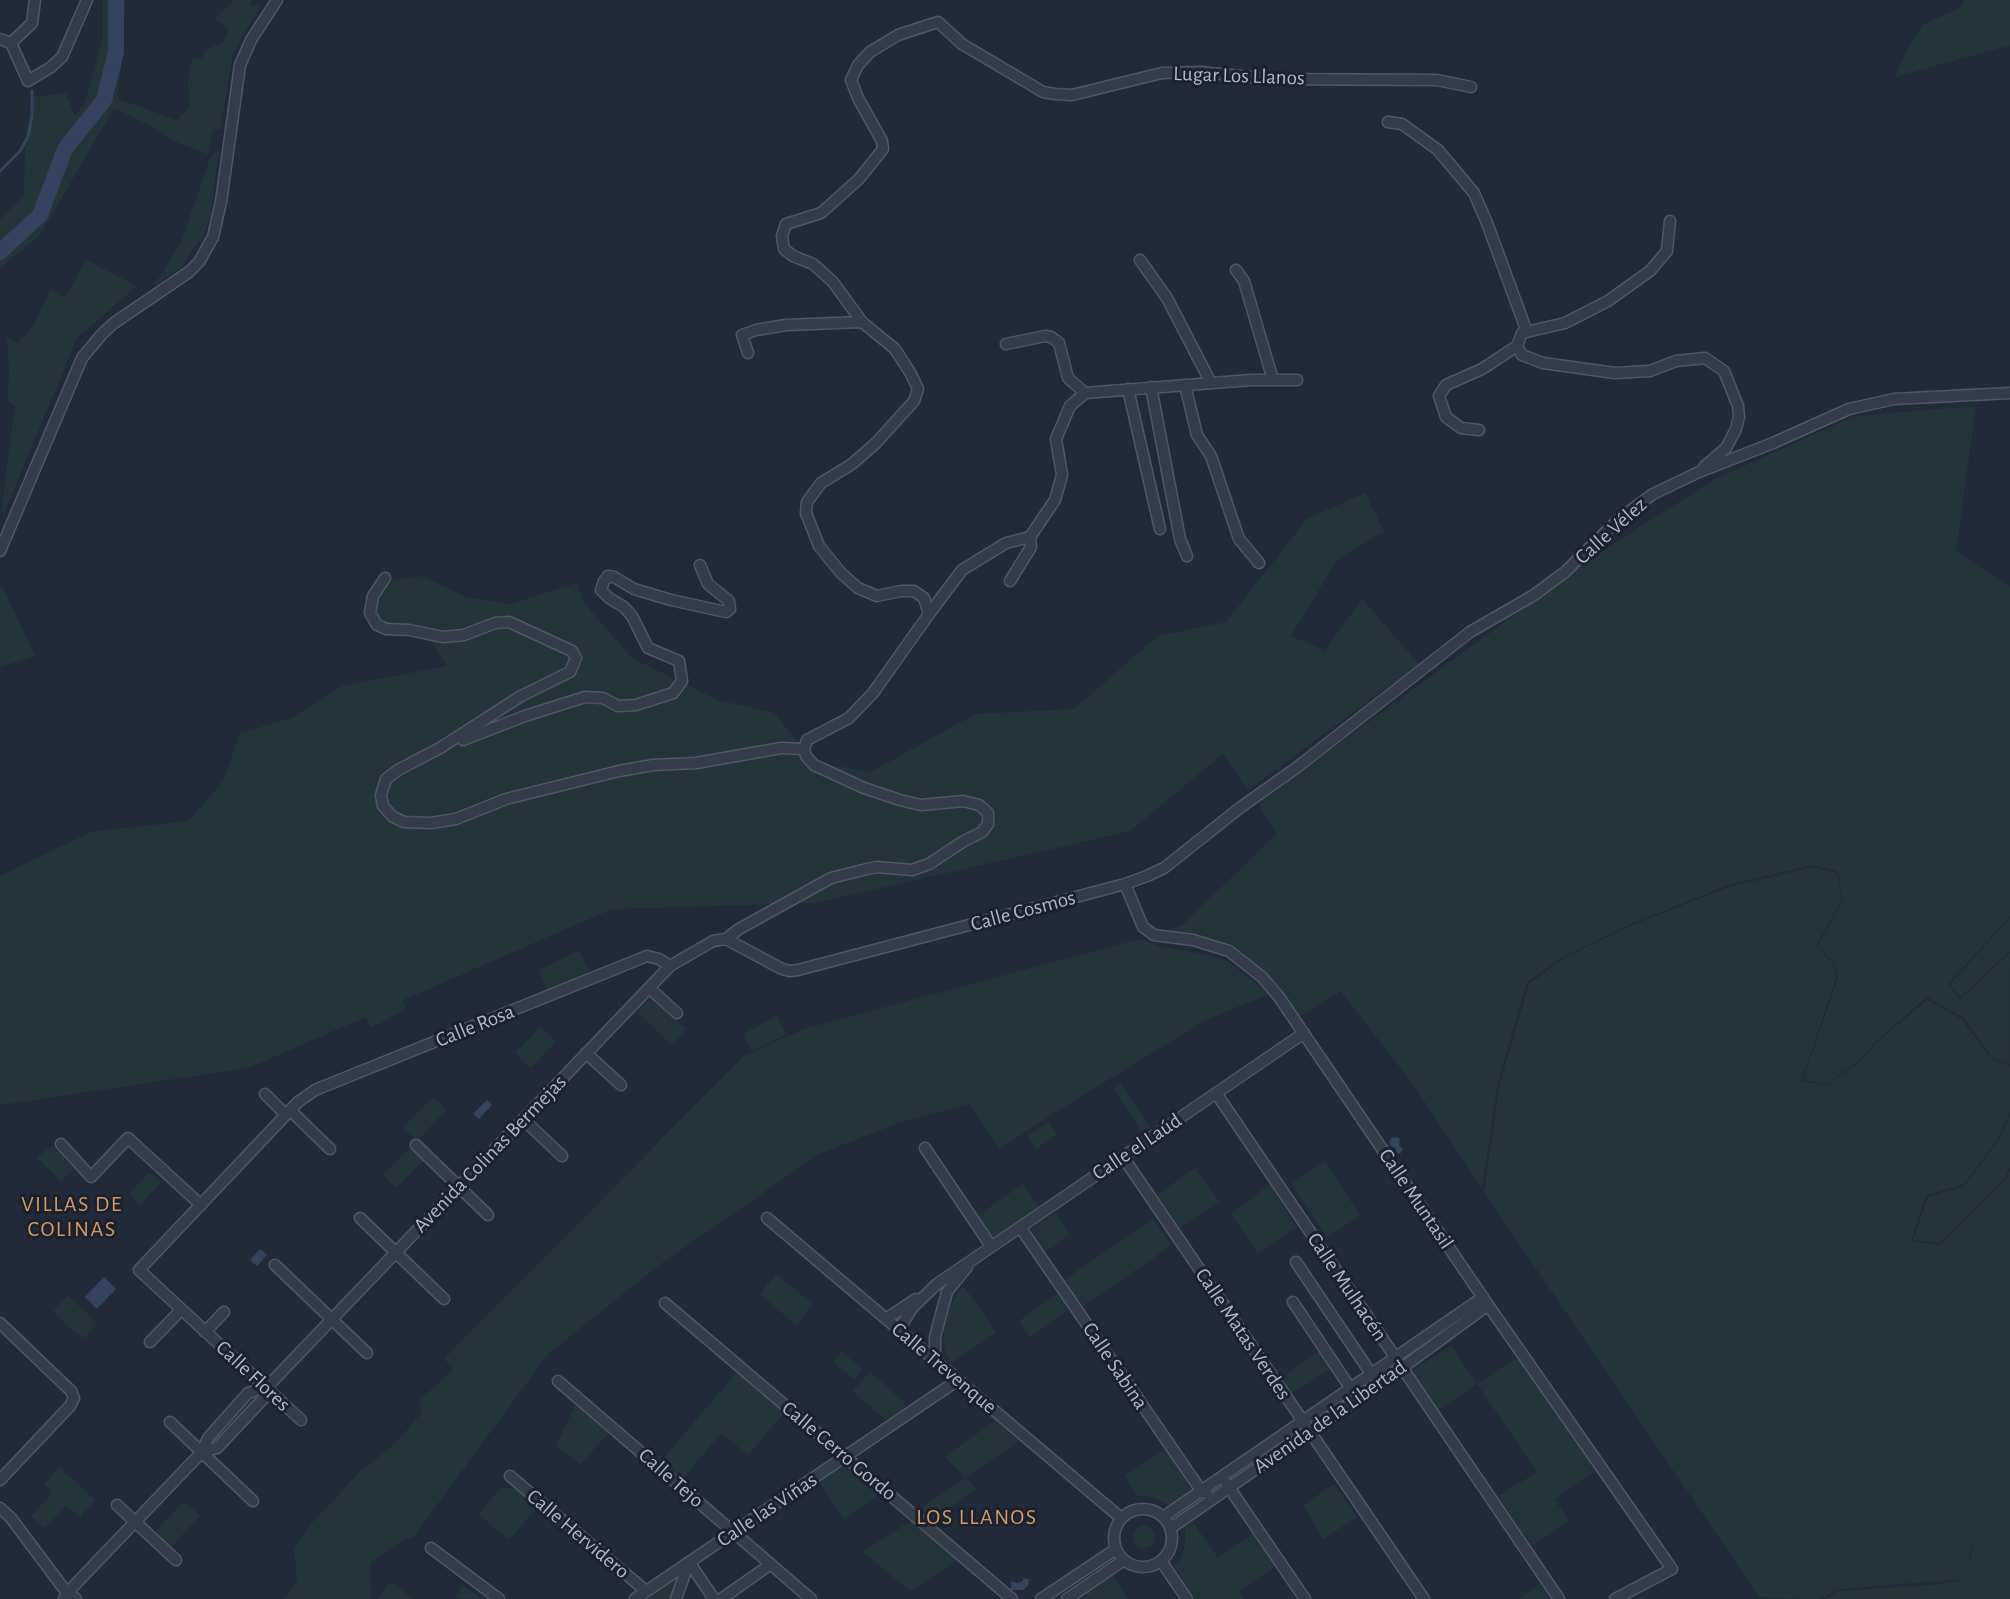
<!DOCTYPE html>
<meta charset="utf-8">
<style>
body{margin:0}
canvas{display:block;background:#222939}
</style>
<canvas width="2010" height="1599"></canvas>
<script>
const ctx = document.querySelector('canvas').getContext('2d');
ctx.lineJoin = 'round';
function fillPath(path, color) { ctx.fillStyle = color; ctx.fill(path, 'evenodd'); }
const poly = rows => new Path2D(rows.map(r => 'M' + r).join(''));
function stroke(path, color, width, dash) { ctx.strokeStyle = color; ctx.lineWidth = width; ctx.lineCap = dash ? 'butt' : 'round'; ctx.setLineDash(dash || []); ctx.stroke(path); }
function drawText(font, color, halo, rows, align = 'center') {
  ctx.font = font + ' "Alegreya Sans",sans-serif'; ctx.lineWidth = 6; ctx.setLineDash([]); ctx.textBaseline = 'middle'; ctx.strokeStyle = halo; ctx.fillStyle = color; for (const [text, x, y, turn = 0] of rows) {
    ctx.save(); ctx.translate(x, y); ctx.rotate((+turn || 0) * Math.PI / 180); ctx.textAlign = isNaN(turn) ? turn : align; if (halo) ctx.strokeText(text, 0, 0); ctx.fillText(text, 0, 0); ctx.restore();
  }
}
fillPath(poly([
 [103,0,125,0,125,6,122,60,117,95,120,100,177,120,189,108,188,79,192,59,202,58,206,50,222,43,229,32,223,24,214,19,234,0,252,0,251,7,262,3,233,53,220,130,213,129,208,154,169,139,163,132,114,108,40,235,0,268,0,219,24,196,25,145,32,97,66,93,75,117,86,100,103,35],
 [1964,0,2010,0,2010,45,1895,77,1908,47,1923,25,1961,7],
 [218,152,211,215,203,236,179,269,153,287,180,245,211,156],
 [86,260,137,286,77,338,4,513,1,512,13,420,16,413,14,405,8,401,9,371,7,337,17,344,31,330,51,289,65,298],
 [1976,406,1956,551,2010,587,2010,916,1948,984,1960,1000,2010,953,2009,1065,1991,1056,1964,1018,1927,997,1875,1042,1861,1059,1827,1084,1803,1080,1838,978,1834,963,1818,946,1843,899,1838,871,1812,865,1728,885,1629,925,1564,956,1527,982,1498,1082,1482,1188,1415,1087,1341,991,1298,1017,1278,985,1228,947,1208,937,1167,932,1183,924,1277,834,1258,803,1592,558,1715,479,1855,416],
 [1365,493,1384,531,1337,560,1291,636,1325,650,1362,599,1419,664,1248,790,1223,754,1130,831,815,903,612,909,403,1000,406,1009,371,1028,366,1017,248,1068,0,1105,0,876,91,832,189,821,224,780,240,733,292,718,342,686,447,666,431,642,414,634,377,629,367,603,387,582,422,576,468,598,511,604,577,583,583,602,632,658,717,700,774,713,814,762,871,772,975,714,1074,709,1158,636,1226,622,1307,519],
 [2,586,35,656,0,667,0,587],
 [1813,867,1837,873,1842,899,1816,946,1833,964,1836,978,1801,1082,1827,1085,1862,1060,1876,1043,1927,1000,1962,1020,1990,1057,2010,1067,2010,1112,1997,1140,1964,1184,1926,1195,1911,1241,1940,1245,2005,1180,2010,1171,2010,1599,1824,1599,1838,1591,1934,1585,1964,1580,1974,1546,1977,1544,1973,1545,1964,1579,1838,1589,1819,1599,1760,1598,1484,1192,1500,1083,1529,984,1565,957,1630,926,1729,887],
 [2010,918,2010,951,1960,997,1950,984],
 [1140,939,1161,947,1204,954,1228,961,1269,994,1204,1021,1046,1118,1000,1149,969,1104,898,1123,819,1154,659,1265,548,1354,414,1536,400,1542,370,1563,371,1599,283,1599,291,1591,297,1580,294,1548,311,1524,360,1472,396,1443,422,1412,419,1401,454,1369,444,1359,745,1055,807,1028],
 [579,950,590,974,546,991,539,970],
 [650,998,655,998,686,1029,671,1045,637,1012],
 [777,1016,786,1034,752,1051,743,1034],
 [540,1027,556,1042,531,1068,515,1053],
 [1120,1082,1151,1128,1143,1133,1113,1088],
 [433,1097,446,1110,417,1141,403,1127],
 [2010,1116,2010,1167,2004,1179,1939,1243,1913,1240,1928,1197,1965,1186,1998,1141],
 [1049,1122,1057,1135,1036,1149,1027,1136],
 [52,1145,74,1169,61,1181,37,1158],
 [411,1147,424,1160,396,1188,383,1175],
 [1325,1161,1360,1216,1327,1237,1291,1184],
 [1195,1168,1219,1201,1180,1228,1157,1195],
 [149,1172,161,1182,140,1205,129,1194],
 [1023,1184,1039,1208,993,1240,977,1216],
 [1270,1184,1296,1227,1258,1253,1231,1214],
 [1055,1213,1070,1234,1045,1252,1030,1229],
 [1153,1219,1172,1245,1082,1307,1063,1281],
 [776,1274,813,1304,796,1325,760,1294],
 [963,1285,996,1332,952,1363,946,1354,943,1341,945,1324,951,1305],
 [1057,1294,1068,1310,1030,1337,1019,1321],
 [68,1296,98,1323,83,1339,53,1312],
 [1451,1345,1477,1384,1518,1357,1595,1471,1567,1489,1555,1500,1569,1521,1532,1546,1498,1496,1537,1472,1477,1384,1435,1412,1409,1373],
 [1321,1349,1333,1367,1292,1393,1282,1378],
 [842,1352,862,1369,854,1379,833,1362],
 [737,1372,784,1413,748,1455,721,1433,683,1478,662,1460],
 [870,1372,907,1405,887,1421,853,1391],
 [253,1398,256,1398,256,1401,211,1445,211,1442],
 [575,1405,609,1433,580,1464,556,1446],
 [995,1421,1019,1441,966,1478,976,1489,932,1521,918,1510,966,1478,944,1457],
 [1165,1449,1192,1492,1170,1506,1151,1496,1137,1496,1125,1476],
 [846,1463,879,1495,844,1519,819,1482],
 [59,1467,95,1500,80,1517,66,1505,45,1528,31,1516,52,1493,44,1484],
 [1334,1484,1357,1517,1323,1539,1303,1505],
 [502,1487,510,1489,516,1488,538,1507,509,1540,478,1514],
 [184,1502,200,1516,169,1549,153,1534],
 [912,1520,957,1560,910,1591,863,1552],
 [1192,1521,1218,1558,1253,1533,1275,1568,1239,1591,1244,1599,1196,1599,1174,1566,1180,1560,1185,1546,1185,1527],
 '1133 1537a11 11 0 1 1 22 0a11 11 0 1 1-22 0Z',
 [1113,1576,1128,1599,1090,1599,1086,1593],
 [678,1578,670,1599,646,1599],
 [390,1582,414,1599,378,1599],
 [1540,1584,1549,1599,1518,1599],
 [463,1585,481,1598,480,1599,454,1598]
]), '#24353a');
fillPath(poly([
 [487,1100,492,1105,479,1119,473,1114],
 [1396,1137,1400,1139,1399,1146,1403,1149,1400,1154,1396,1152,1396,1148,1392,1147,1389,1143,1391,1138],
 [260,1249,267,1255,257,1266,250,1260],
 [104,1277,116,1289,97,1309,85,1297],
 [1023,1578,1029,1579,1028,1586,1023,1590,1011,1590,1011,1581,1017,1583,1023,1581]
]), '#354360');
stroke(poly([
 [0,171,20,151,28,137,32,116,32,91]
]), '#354360', 3);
stroke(poly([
 [0,252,40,215,65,149,104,100,116,52,116,0]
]), '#354360', 16);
const minor = poly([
 [0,39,11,43,28,81,51,67,62,57,87,0],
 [11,43,32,23,35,0],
 [1388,122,1402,124,1438,150,1474,193,1487,223,1527,332],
 [1670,221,1667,251,1650,271,1608,301,1565,323,1522,333,1517,346,1522,355,1543,363,1615,373,1650,371,1676,361,1705,358,1724,371,1738,406,1739,417,1736,429,1726,448,1704,467],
 [1140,260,1167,298,1211,383],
 [1236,270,1244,281,1273,380],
 [1006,344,1045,336,1051,337,1059,343,1068,378,1085,393],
 [748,353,742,335,756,330,786,325,862,322],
 [1185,385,1197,435,1211,456,1239,539,1259,563],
 [1151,387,1180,539,1187,556],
 [1128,389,1160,529],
 [1479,430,1461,428,1446,417,1439,396,1446,385,1482,369,1517,346],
 [0,551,82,358,102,334,114,323,189,272,199,262,213,237,221,202,240,65,251,40,277,0],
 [385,578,373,596,370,613,377,625,386,629,409,630,443,637,464,635,495,623,509,622,572,651,576,658,570,672,521,696,440,748,398,770,386,779,381,795,383,806,393,817,404,822,431,823,456,819,506,799,619,771,653,765,696,763,781,748,804,749],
 [1010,581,1031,547,1030,537],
 [929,614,962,570,1006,543,1030,537,1055,500,1062,475,1056,439,1070,406,1085,393,1251,380,1297,380],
 [463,740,525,716,585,697,603,698,618,706,636,705,673,693,682,681,679,661,648,648,632,616,624,607,609,598,601,590,604,581,608,576,614,577,634,589,671,600,726,612,730,609,729,601,708,584,700,565],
 [1125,884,1143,927,1154,935,1193,940,1229,951,1262,977,1279,997,1488,1305,1672,1569,1615,1599],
 [726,939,782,969,790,971,798,970,1125,884,1147,876,1164,868,1241,807,1296,768,1470,632,1534,595,1565,572,1620,518,1653,494,1699,472,1773,443,1849,409,1894,399,2010,393],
 [649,988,677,1013],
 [586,1053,621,1085],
 [1216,1093,1559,1599],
 [265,1094,286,1115],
 [290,1110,330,1149],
 [523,1119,562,1156],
 [61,1144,91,1177,128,1138,201,1205],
 [416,1145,488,1215],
 [925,1148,991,1246],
 [1123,1157,1424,1599],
 [360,1218,444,1299],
 [767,1218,1121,1518],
 [1020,1227,1202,1492,1207,1493],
 [1296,1262,1372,1375],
 [275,1265,367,1353],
 [1293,1302,1351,1389],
 [665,1303,1012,1599],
 [886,1319,916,1299],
 [0,1323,71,1391,74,1398,70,1406,0,1480],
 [899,1330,912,1308,937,1284,1304,1033],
 [205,1332,224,1312],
 [150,1342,181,1310],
 [935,1360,935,1337,947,1292,967,1267],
 [558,1381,811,1599],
 [301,1420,139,1270,298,1102,315,1090,647,956,659,959,670,966],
 [170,1422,253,1501],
 [202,1452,217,1448,264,1398,267,1387,670,966,713,941,726,939,739,929,831,878,867,869,877,867,912,870,929,864,964,841,982,832,988,824,988,813,979,805,963,801,921,805,900,800,864,788,814,765,806,756,804,749,807,740,849,718,873,693,929,614,924,598,914,591,901,591,877,596,858,588,841,573,819,546,806,513,807,502,821,483,852,464,876,443,914,401,918,389,911,374,895,349,862,322,833,282,822,272,813,264,793,256,784,249,782,236,786,224,821,213,859,179,883,149,882,141,858,98,851,80,858,65,870,52,898,35,938,22,962,44,1043,92,1055,94,1072,95,1162,73,1201,72,1269,79,1437,80,1471,87],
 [510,1476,646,1591],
 [1226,1483,1305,1599],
 [117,1505,176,1560],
 [0,1508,11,1518,67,1593,76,1599],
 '1114 1538a29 29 0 1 1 58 0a29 29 0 1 1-58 0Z',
 [1163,1517,1483,1297],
 [1171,1528,1402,1368,1488,1305],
 [431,1548,499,1599],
 [1161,1561,1187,1599],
 [689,1562,714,1599],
 [64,1599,67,1593,202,1452,208,1438,248,1393,267,1387],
 [635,1599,958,1380],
 [676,1599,689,1562],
 [721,1599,771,1564],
 [1041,1599,1116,1549],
 [1067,1599,1124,1560]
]);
stroke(minor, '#505664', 13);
stroke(minor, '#353c49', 10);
drawText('21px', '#b0b6c6', '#1b212e', [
 ["Lugar Los Llanos",1239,76,2],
 ["Calle Vélez",1611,531,-42],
 ["Calle Cosmos",1023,911,-15],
 ["Calle Rosa",475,1026,-22],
 ["Calle el Laúd",1137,1147,-34],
 ["Avenida Colinas Bermejas",490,1154,-46],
 ["Calle Muntasil",1416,1199,56],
 ["Calle Mulhacén",1347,1287,56],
 ["Calle Matas Verdes",1243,1334,56],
 ["Calle Sabina",1115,1366,56],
 ["Calle Trevenque",944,1368,40],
 ["Calle Flores",253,1376,43],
 ["Avenida de la Libertad",1330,1417,-35],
 ["Calle Cerro Gordo",839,1451,40],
 ["Calle Tejo",671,1478,41],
 ["Calle las Viñas",767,1510,-34],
 ["Calle Hervidero",578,1534,40]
]);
ctx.letterSpacing = '1.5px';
drawText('22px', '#d29b5f', '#1b212e', [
 ["VILLAS DE",72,1204],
 ["COLINAS",72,1229],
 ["LOS LLANOS",977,1517]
]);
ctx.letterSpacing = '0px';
</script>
